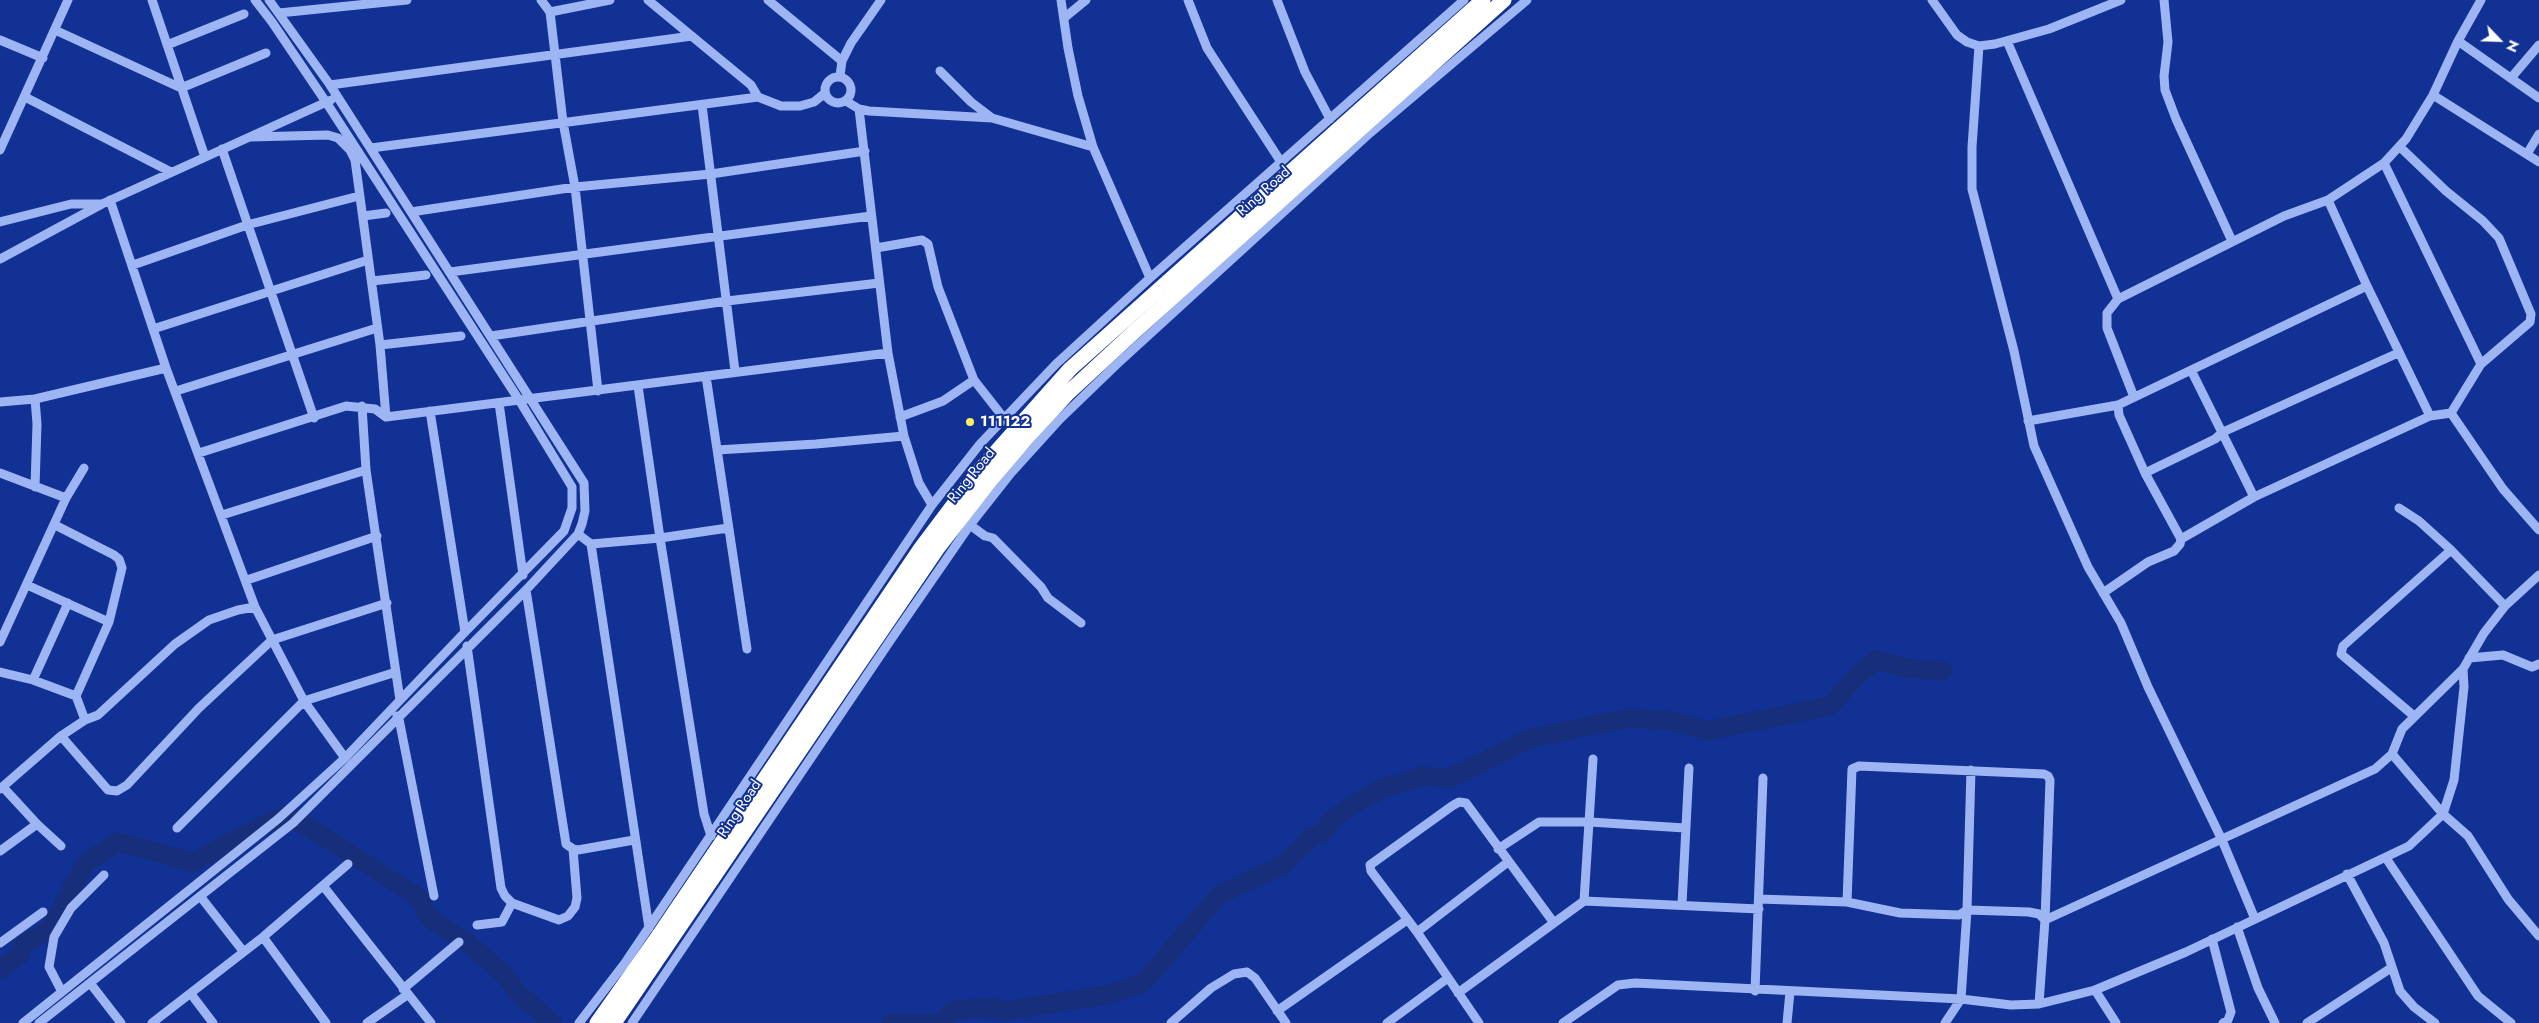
<!DOCTYPE html>
<style>
body{margin:0}
#map{position:relative;width:2539px;height:1023px;overflow:hidden;background:#113194;font-family:Jost,sans-serif}
canvas{display:block}
.north{position:absolute;left:2474px;top:15px;width:50px;height:50px;-webkit-text-stroke:4px #113194;paint-order:stroke;rotate:114deg;font-size:14px;font-weight:700;line-height:20px;text-align:center;color:#fff}
.north::after{content:'';display:block;margin:auto;width:18px;height:22px;background:#fff;clip-path:polygon(50% 0,100% 100%,50% 72%,0 100%)}
</style>
<div id="map">
<canvas width="2539" height="1023"></canvas>
<div class="north">N</div>
</div>
<script>
const ctx = document.querySelector('canvas').getContext('2d');
ctx.lineJoin = 'round';
const poly = rows => new Path2D(rows.map(r => 'M' + r).join(''));
function stroke(path, color, width, dash) { ctx.strokeStyle = color; ctx.lineWidth = width; ctx.lineCap = dash ? 'butt' : 'round'; ctx.setLineDash(dash || []); ctx.stroke(path); }
function drawText(font, color, halo, rows, align = 'center') {
  ctx.font = font + ' Jost,sans-serif'; ctx.lineWidth = 4; ctx.setLineDash([]); ctx.textBaseline = 'middle'; ctx.strokeStyle = halo; ctx.fillStyle = color; for (const [text, x, y, turn = 0] of rows) {
    ctx.save(); ctx.translate(x, y); ctx.rotate((+turn || 0) * Math.PI / 180); ctx.textAlign = isNaN(turn) ? turn : align; if (halo) ctx.strokeText(text, 0, 0); ctx.fillText(text, 0, 0); ctx.restore();
  }
}
stroke(poly([
 [0,969,20,955,22,945,49,930,86,863,118,842,193,862,284,815,310,828,418,897,429,918,468,943,505,975,515,990,552,1023],
 [891,1023,942,1023,952,1011,990,1007,1003,1011,1107,995,1144,982,1219,895,1285,864,1309,838,1324,833,1330,821,1348,808,1381,789,1422,776,1450,778,1531,738,1629,718,1673,721,1706,731,1830,706,1858,675,1876,660,1906,668,1943,671]
]), '#172f7b', 19);
stroke(poly([
 [152,0,205,157],
 [541,0,550,12,563,122,575,187,598,391],
 [648,0,751,85,758,97],
 [768,0,842,61],
 [1061,0,1068,48,1078,96,1093,147],
 [1188,0,1207,48,1281,162],
 [1277,0,1305,72,1330,119],
 [1932,0,1957,35,1967,42,1979,46,1995,44,2049,29,2121,0],
 [2164,0,2168,42,2164,76,2165,90,2176,119,2232,241],
 [550,12,610,0],
 [279,13,407,0],
 [1064,18,1086,0],
 [55,30,181,88,266,53],
 [0,40,43,58],
 [2007,41,2118,299,2284,216,2328,200],
 [2458,41,2539,98],
 [167,45,244,14],
 [1979,46,1972,147,1972,189,2014,351,2034,446,2088,567,2121,623,2148,687,2222,840,2255,919],
 [940,71,971,102,992,118],
 [840,76,842,61,851,43,881,0],
 '825 90a13 13 0 1 1 26 0a13 13 0 1 1-26 0Z',
 [2511,78,2539,45],
 [330,85,692,36],
 [2433,95,2539,162],
 [25,97,171,172],
 [846,101,859,109,869,111,992,118,1093,147,1150,278],
 [702,105,735,371],
 [859,109,888,353,904,436,919,483,932,505],
 [250,137,328,135,338,138,350,150,355,160,380,345,386,417],
 [371,148,758,97,781,106,800,106,814,102,825,93],
 [222,149,314,418],
 [0,150,68,0],
 [2527,154,2539,134],
 [2384,163,2481,364],
 [110,200,166,368,255,607,304,701,345,758],
 [411,212,575,187,711,174,865,151],
 [363,216,386,213],
 [0,222,71,204,100,204],
 [876,248,922,240,928,244,938,287,974,380,1003,417],
 [0,259,102,204,331,100],
 [133,265,247,225,359,196],
 [450,272,871,216],
 [372,281,426,275],
 [2118,299,2107,313,2107,328,2134,397],
 [153,329,368,260],
 [491,336,727,301,879,283],
 [380,345,461,336],
 [2191,370,2254,497],
 [706,376,747,649],
 [638,386,660,538,704,814,711,836],
 [176,391,377,328],
 [35,399,37,424,35,487],
 [0,402,35,399,166,368],
 [499,403,523,575],
 [2118,405,2119,415,2145,473,2181,539],
 [362,406,366,470,400,700],
 [430,411,465,632],
 [2451,413,2503,489,2539,530],
 [2430,416,2367,286,2328,200,2384,163,2406,139,2433,95,2458,41,2481,0],
 [900,417,943,401,974,380],
 [2028,421,2118,405,2367,286],
 [717,450,816,444,904,436],
 [199,453,346,406,375,409,386,417,888,353],
 [0,473,66,498],
 [2145,473,2215,439,2223,432,2398,353],
 [2399,508,2419,521,2451,550,2505,606],
 [222,515,366,470],
 [55,525,114,555,119,559,122,568,109,622,76,696],
 [970,525,985,536,993,538,1041,587,1048,598,1081,623],
 [578,534,591,544,649,928],
 [591,544,660,538,728,528],
 [247,580,377,536],
 [27,585,109,622],
 [526,590,566,844,573,849,578,850,634,840],
 [2103,593,2148,562,2174,551,2180,544,2181,539,2254,497,2430,416,2451,413,2481,364,2530,322,2531,314,2499,238,2483,221,2446,191,2400,147],
 [0,642,66,498,84,468],
 [467,646,501,888,505,896,512,903,559,920,568,916,575,907,577,898,573,849],
 [2469,658,2503,655,2532,667,2539,664],
 [0,672,33,680,76,696,85,720],
 [33,680,68,603],
 [397,716,399,719,434,896],
 [2414,716,2341,654,2343,646,2451,550],
 [61,736,108,790,117,791,127,785,199,708,272,640,387,603],
 [2392,754,2443,814,2468,836,2508,899,2539,936],
 [3,787,37,824,61,846],
 [0,789,61,736,85,720,98,715,175,644,209,620,238,610,255,607],
 [177,828,304,701,396,672],
 [1498,849,1539,822,1590,822,1685,828],
 [0,851,37,824],
 [2386,858,2478,996,2511,1023],
 [2347,874,2384,943,2400,991,2414,1007,2435,1023],
 [324,887,431,1023],
 [200,896,243,951],
 [1759,899,1847,902,1900,913,1959,915,1967,910,2029,912,2039,914,2045,920,2375,769,2392,754,2402,729,2463,669,2484,633,2505,606,2539,575],
 [1584,901,1593,759],
 [1847,902,1852,769,1859,766,2044,774,2048,776,2050,780,2045,920,2039,1004],
 [1682,904,1689,768],
 [477,925,502,922,512,903],
 [2237,927,2258,988,2275,1023],
 [1417,932,1508,862],
 [263,937,326,1023],
 [2212,939,2231,1012,2228,1020,2223,1023],
 [0,943,43,912],
 [90,983,121,1023],
 [403,989,459,942],
 [2095,990,2116,1023],
 [1755,991,1763,778],
 [62,992,49,967,54,937,71,908,104,875],
 [1458,993,1584,901,1759,909],
 [191,994,213,1023],
 [1277,1011,1407,920],
 [23,1023,278,819,345,758,465,632,564,531,572,508,572,487,519,400,326,102,272,22,255,0],
 [39,1023,293,823,526,590,578,534,582,524,585,511,584,483,330,85,269,0],
 [152,1023,263,937,348,864],
 [367,1023,407,995],
 [579,1023,625,963,932,505,980,444,1056,364,1150,278,1464,0],
 [632,1023,892,638,970,525,1011,473,1060,419,1116,365,1370,133,1527,0],
 [1171,1023,1211,988,1234,974,1247,972,1255,978,1286,1023],
 [1387,1023,1448,978],
 [1479,1023,1417,932,1371,871,1370,865,1452,806,1459,802,1466,803,1554,923],
 [1563,1023,1618,985,1635,983,1961,999,2011,1005,2039,1004,2095,990,2186,952,2409,846,2443,814,2454,780,2464,687,2463,669],
 [1787,1023,1790,992],
 [1945,1023,1961,999,1967,910,1971,770],
 [2307,1023,2391,968]
]), '#9eb5f3', 9);
stroke(poly([
 [597,1023,657,938,921,548,979,471,1070,369,1483,0],
 [614,1023,937,549,993,477,1023,442,1068,393,1134,332,1504,0]
]), '#fff', 15);
for (const [x, y, r, color] of [
 [970,422,5,"#ffef61"]
]) { const dot = new Path2D(); dot.arc(x, y, r, 0, 2 * Math.PI); ctx.fillStyle = color; ctx.fill(dot); stroke(dot, '#113194', 2); }
drawText('15px', '#fff', '#113194', [
 ["Ring Road",1264,192,-42],
 ["Ring Road",972,476,-51],
 ["Ring Road",740,809,-56]
]);
drawText('bold 15px', '#fff', '#113194', [
 ["111122",980,422]
], 'left');
</script>
